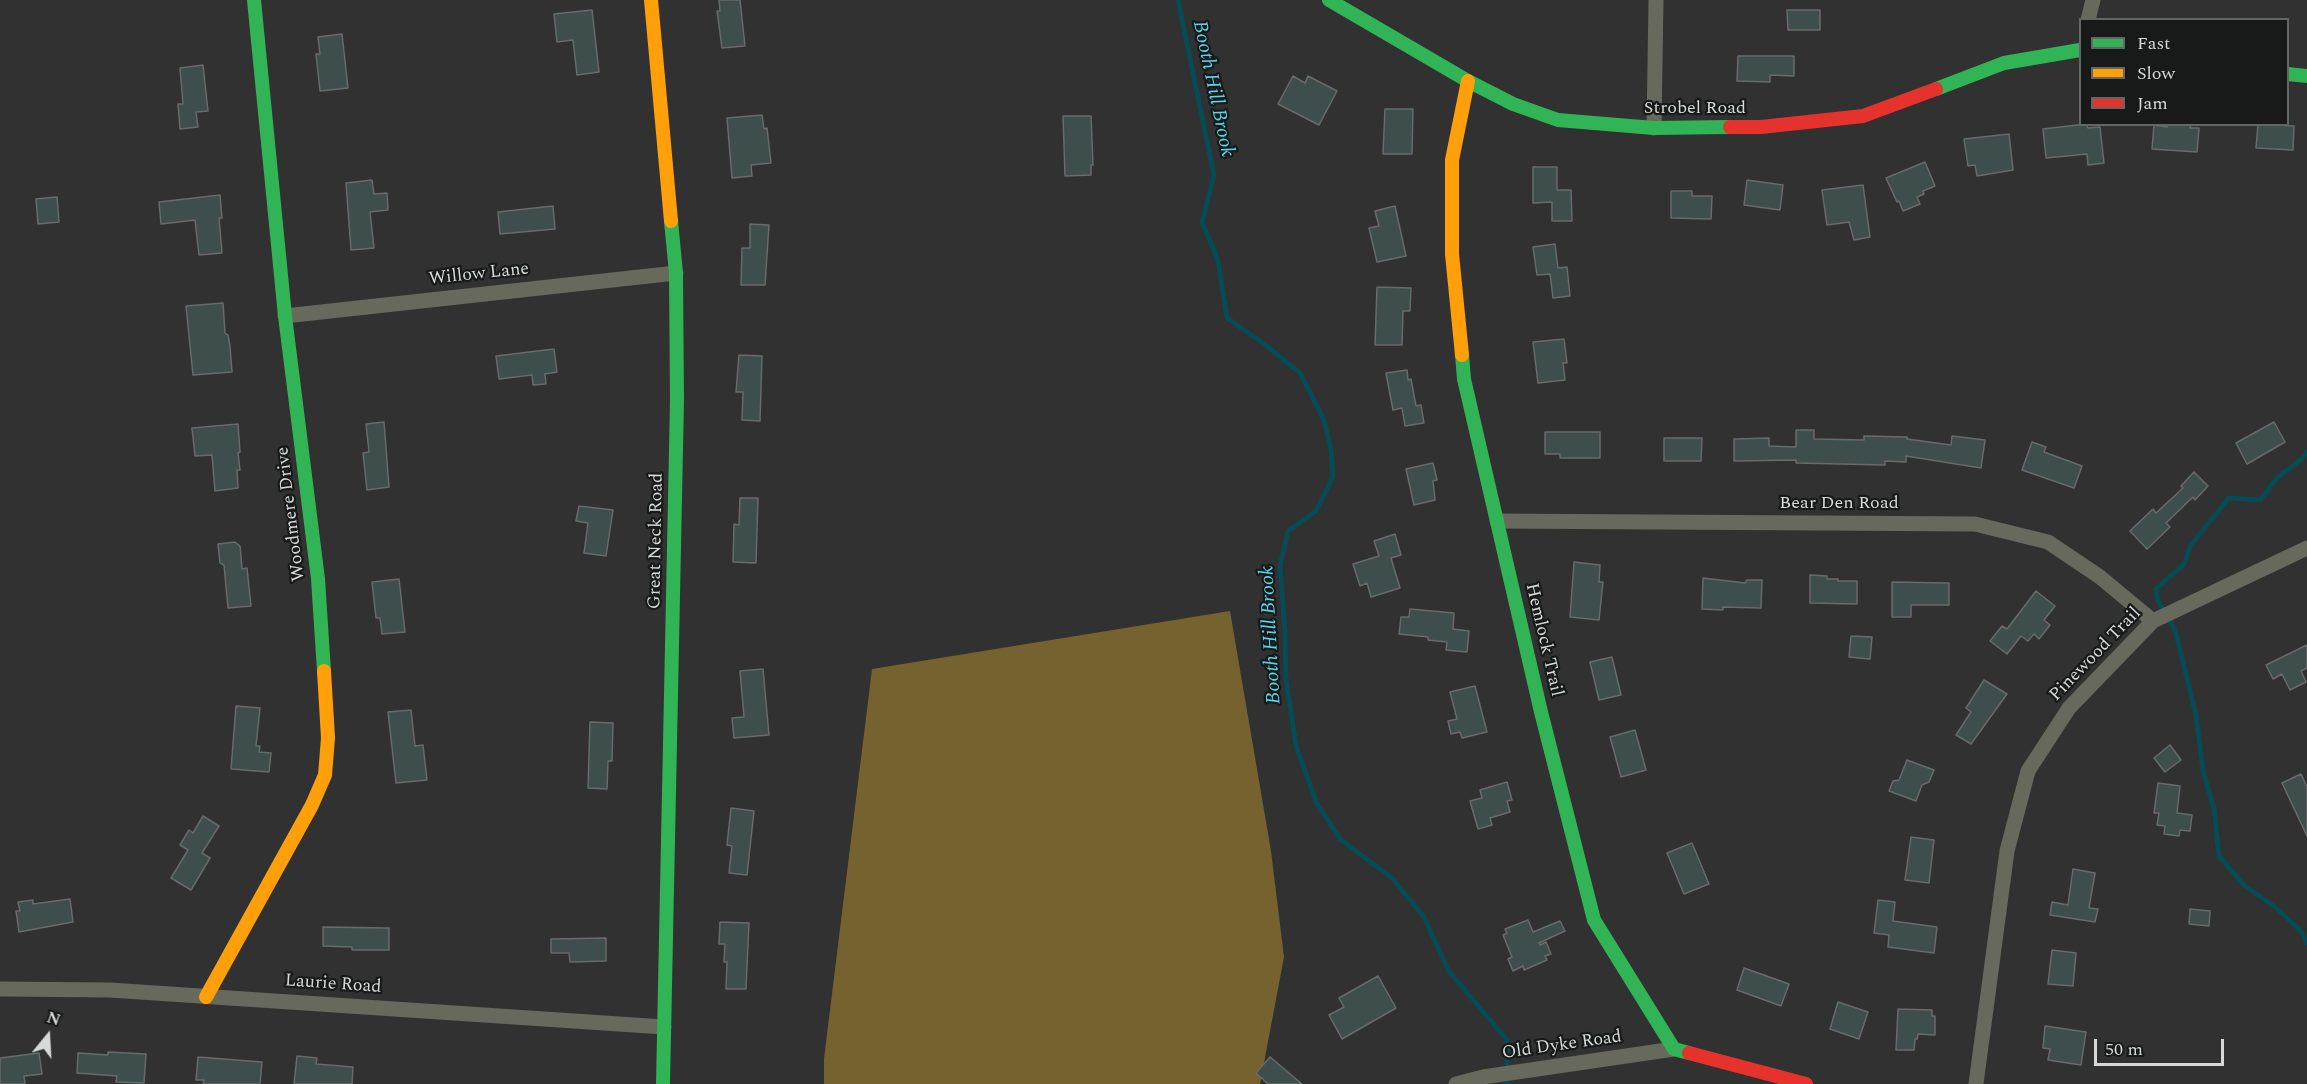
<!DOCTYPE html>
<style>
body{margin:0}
#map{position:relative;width:2307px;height:1084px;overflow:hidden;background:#303130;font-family:Spectral,serif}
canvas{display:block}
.legend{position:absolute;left:2079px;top:18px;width:210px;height:108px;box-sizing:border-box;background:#181a19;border:2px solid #646665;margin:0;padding:8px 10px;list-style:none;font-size:18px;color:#d7d9d7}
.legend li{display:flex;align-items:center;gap:12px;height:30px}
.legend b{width:30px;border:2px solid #646665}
.north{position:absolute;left:18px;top:1006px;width:60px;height:60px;-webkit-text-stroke:4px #181a19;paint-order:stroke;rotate:18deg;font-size:16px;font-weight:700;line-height:24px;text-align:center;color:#d7d9d7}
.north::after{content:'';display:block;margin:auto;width:21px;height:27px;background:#d7d9d7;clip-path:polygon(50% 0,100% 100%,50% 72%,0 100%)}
.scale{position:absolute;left:2094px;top:1039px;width:130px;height:27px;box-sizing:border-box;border:3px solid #d7d9d7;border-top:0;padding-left:8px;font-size:18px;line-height:21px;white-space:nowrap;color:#d7d9d7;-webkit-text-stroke:4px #181a19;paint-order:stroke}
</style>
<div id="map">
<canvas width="2307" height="1084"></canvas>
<ul class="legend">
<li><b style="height:8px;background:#30b455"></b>Fast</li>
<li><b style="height:8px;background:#ff9f0a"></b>Slow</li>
<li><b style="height:8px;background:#e5322d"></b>Jam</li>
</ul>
<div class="north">N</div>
<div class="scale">50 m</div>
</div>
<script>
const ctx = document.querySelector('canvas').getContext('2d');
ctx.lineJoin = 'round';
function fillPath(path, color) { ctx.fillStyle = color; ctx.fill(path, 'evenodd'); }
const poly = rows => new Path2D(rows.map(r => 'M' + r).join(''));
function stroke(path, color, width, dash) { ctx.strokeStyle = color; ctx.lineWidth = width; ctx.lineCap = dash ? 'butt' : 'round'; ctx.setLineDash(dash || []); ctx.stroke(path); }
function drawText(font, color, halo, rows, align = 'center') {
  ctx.font = font + ' Spectral,serif'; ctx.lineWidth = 4.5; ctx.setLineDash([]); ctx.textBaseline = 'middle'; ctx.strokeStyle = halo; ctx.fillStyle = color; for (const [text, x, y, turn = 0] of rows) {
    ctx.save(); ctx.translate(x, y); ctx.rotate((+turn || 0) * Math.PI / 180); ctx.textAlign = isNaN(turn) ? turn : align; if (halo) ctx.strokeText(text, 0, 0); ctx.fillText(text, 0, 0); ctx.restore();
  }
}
fillPath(poly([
 [1230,611,1271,851,1284,957,1260,1084,824,1084,824,1059,872,669]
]), '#76622f');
stroke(poly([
 [1178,0,1214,175,1202,222,1218,260,1227,318,1263,343,1300,373,1324,420,1331,449,1333,477,1316,511,1288,531,1280,566,1285,632,1286,679,1296,746,1317,804,1341,840,1392,878,1424,917,1448,970,1507,1040,1507,1084],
 [2307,452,2303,458,2278,477,2260,500,2229,498,2191,545,2184,564,2156,589,2158,601,2175,630,2196,715,2203,771,2214,809,2219,856,2245,886,2275,907,2302,932,2307,943]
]), '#074b54', 5);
const building = poly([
 [719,0,740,0,745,46,722,48,717,11,720,11,719,0],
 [592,10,599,72,577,75,573,40,557,42,554,14,592,10],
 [1787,10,1820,10,1820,30,1788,30,1787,10],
 [342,34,348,88,320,91,316,54,320,54,318,37,342,34],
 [1738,56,1794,56,1794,76,1770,75,1770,82,1737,81,1738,56],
 [203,65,208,111,196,112,198,127,180,129,178,104,183,104,180,68,203,65],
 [1293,76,1305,83,1308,76,1337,91,1319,125,1278,104,1293,76],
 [1385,109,1413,109,1412,154,1383,154,1385,109],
 [762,115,764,129,767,128,771,163,751,165,752,176,732,178,727,118,762,115],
 [1063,116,1091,116,1093,165,1091,165,1091,175,1065,176,1063,116],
 [2086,124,2088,128,2100,127,2104,163,2088,165,2087,154,2046,158,2043,129,2086,124],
 [2168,124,2191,125,2190,128,2199,128,2197,152,2152,149,2154,125,2167,127,2168,124],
 [2258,124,2294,126,2293,150,2256,148,2258,124],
 [2009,134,2013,170,1977,176,1975,165,1968,166,1964,139,2009,134],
 [1925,162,1935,186,1923,191,1924,194,1917,197,1920,204,1903,211,1899,201,1897,202,1886,178,1925,162],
 [1533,167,1557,167,1557,190,1571,190,1572,221,1552,221,1552,202,1533,203,1533,167],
 [372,180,374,194,387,193,388,210,370,212,374,248,351,250,346,183,372,180],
 [1747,180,1783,185,1780,210,1744,205,1747,180],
 [1863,185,1870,237,1854,240,1849,222,1827,225,1822,190,1863,185],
 [1671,191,1692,191,1692,196,1712,196,1711,219,1671,218,1671,191],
 [220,195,222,218,219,218,222,253,199,255,195,220,161,224,159,202,220,195],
 [57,197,59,222,38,224,36,199,57,197],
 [553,206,555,229,500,234,498,212,553,206],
 [1395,206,1406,256,1377,262,1369,228,1379,226,1375,211,1395,206],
 [750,224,769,225,765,285,741,285,742,248,750,248,750,224],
 [1555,244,1558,268,1567,267,1570,296,1553,298,1550,274,1537,275,1533,247,1555,244],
 [1377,287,1411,288,1410,311,1403,311,1402,345,1375,345,1377,287],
 [223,303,225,333,228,335,230,346,232,372,193,375,186,306,223,303],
 [1564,339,1567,363,1563,363,1565,380,1538,383,1533,342,1564,339],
 [554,349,557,372,545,374,546,384,533,385,532,375,499,379,496,356,554,349],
 [739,355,762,356,760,421,742,420,743,392,736,392,739,355],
 [1407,370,1408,380,1411,379,1416,406,1421,405,1424,423,1405,426,1402,408,1393,410,1386,373,1407,370],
 [384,422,389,487,367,490,363,453,369,452,366,424,384,422],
 [2274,422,2285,442,2247,464,2236,443,2274,422],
 [238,424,240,452,238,453,240,470,237,470,238,488,215,491,212,455,195,456,192,428,238,424],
 [1796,430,1814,430,1814,439,1864,440,1864,436,1907,437,1907,439,1951,445,1952,436,1985,440,1981,468,1906,456,1906,462,1885,461,1885,465,1796,463,1796,460,1734,461,1734,439,1769,438,1769,446,1796,447,1796,430],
 [1545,432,1600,432,1600,458,1560,458,1560,454,1545,454,1545,432],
 [1664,438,1702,438,1701,461,1664,461,1664,438],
 [2032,442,2046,447,2044,452,2082,466,2074,488,2022,470,2032,442],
 [1433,463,1437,480,1433,481,1435,500,1414,505,1406,469,1433,463],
 [2194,472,2208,486,2195,500,2193,497,2166,523,2170,527,2147,549,2130,531,2153,509,2156,513,2183,488,2181,486,2194,472],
 [740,498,758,498,756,563,733,562,734,524,739,525,740,498],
 [579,506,613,510,606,556,584,553,588,523,576,521,579,506],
 [1395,534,1401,555,1391,558,1400,588,1371,597,1367,583,1360,586,1353,564,1379,556,1374,541,1395,534],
 [235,542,240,546,242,569,247,568,251,606,228,608,224,565,220,563,218,544,235,542],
 [1574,562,1600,565,1599,582,1603,582,1599,620,1570,617,1574,562],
 [1810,575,1827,576,1827,579,1838,579,1838,581,1857,581,1857,604,1810,603,1810,575],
 [1703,578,1745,583,1747,580,1762,580,1761,608,1723,607,1723,610,1702,609,1703,578],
 [399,579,405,632,382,634,380,618,376,618,372,582,399,579],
 [1892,582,1949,583,1949,605,1911,605,1911,617,1892,617,1892,582],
 [2036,591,2055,606,2044,620,2050,625,2039,639,2034,634,2028,641,2021,636,2007,654,1990,641,2002,626,2007,629,2036,591],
 [1410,609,1454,613,1453,629,1469,631,1467,652,1446,650,1447,642,1428,640,1428,637,1399,634,1401,617,1409,617,1410,609],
 [1851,636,1872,637,1870,659,1849,657,1851,636],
 [2307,645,2307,668,2301,671,2306,682,2290,690,2282,674,2273,679,2266,665,2307,645],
 [1612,657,1621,695,1599,700,1590,662,1612,657],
 [763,669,769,735,734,738,732,718,744,717,740,671,763,669],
 [1984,680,2007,694,1971,744,1956,735,1971,712,1966,708,1984,680],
 [1475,686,1487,732,1462,738,1460,732,1451,734,1448,721,1457,719,1450,692,1475,686],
 [236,706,260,708,256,746,260,746,259,752,271,753,269,772,231,769,236,706],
 [411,710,415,746,423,745,427,780,396,783,388,712,411,710],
 [590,722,613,723,612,761,608,761,607,789,588,788,590,722],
 [1635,730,1646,770,1621,777,1610,737,1635,730],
 [2170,745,2181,760,2165,772,2154,758,2170,745],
 [1907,760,1934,770,1929,782,1922,785,1916,801,1889,791,1893,781,1899,780,1907,760],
 [2301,774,2307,787,2307,836,2282,783,2301,774],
 [1507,782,1512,800,1507,801,1510,812,1490,818,1492,825,1478,829,1470,801,1482,798,1480,790,1507,782],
 [2158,783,2180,786,2177,813,2192,815,2190,831,2180,830,2179,836,2164,834,2165,826,2157,825,2159,813,2154,813,2158,783],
 [731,808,754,811,747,875,729,873,732,846,727,845,731,808],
 [203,816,219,826,202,853,210,858,191,890,171,878,188,850,180,845,189,830,193,833,203,816],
 [1911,837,1934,840,1929,883,1905,880,1911,837],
 [1692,843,1709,884,1684,894,1667,853,1692,843],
 [2073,869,2095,873,2089,908,2098,909,2095,922,2050,915,2052,902,2068,905,2073,869],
 [70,899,73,922,19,932,16,911,20,911,18,902,33,900,33,904,70,899],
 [1878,900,1895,902,1893,921,1937,927,1934,953,1888,947,1889,935,1874,933,1878,900],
 [2190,909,2210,911,2209,926,2189,924,2190,909],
 [1528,920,1533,932,1560,921,1565,931,1539,943,1540,945,1546,942,1551,954,1545,956,1547,960,1524,970,1523,966,1513,971,1508,959,1512,957,1503,935,1507,933,1505,929,1528,920],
 [720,922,749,923,746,989,726,989,727,962,724,962,725,944,719,944,720,922],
 [323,927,389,928,389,950,352,950,352,947,323,946,323,927],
 [606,938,606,961,570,962,569,953,551,953,551,939,606,938],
 [2052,950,2076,953,2073,986,2048,984,2052,950],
 [1744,968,1789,984,1781,1006,1737,990,1744,968],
 [1378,976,1396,1008,1342,1039,1329,1015,1344,1007,1339,998,1378,976],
 [1838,1002,1868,1012,1859,1039,1830,1029,1838,1002],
 [1898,1009,1932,1010,1932,1016,1935,1016,1935,1035,1918,1034,1917,1039,1915,1039,1914,1050,1896,1050,1898,1009],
 [2045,1026,2086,1032,2081,1065,2048,1060,2050,1049,2043,1048,2045,1026],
 [108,1052,146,1054,144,1083,116,1082,117,1076,77,1073,78,1053,108,1055,108,1052],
 [39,1053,42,1074,24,1076,25,1084,0,1084,0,1058,39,1053],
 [297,1056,317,1058,316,1064,353,1067,352,1084,294,1084,297,1056],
 [198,1057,262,1062,260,1084,203,1084,204,1080,196,1080,198,1057],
 [1270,1057,1302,1084,1268,1084,1256,1073,1270,1057]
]);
fillPath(building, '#3d4e4c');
stroke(building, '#696a6a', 1.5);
stroke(poly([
 [2088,20,2093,0],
 [1654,128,1656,0],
 [285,316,676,273],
 [1497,521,1975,524,2048,542,2100,577,2153,621],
 [0,989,110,990,664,1027],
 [1456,1084,1483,1077,1674,1049],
 [1976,1084,2007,851,2028,771,2069,708,2153,621,2307,548]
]), '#66695b', 15);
stroke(poly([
 [254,0,285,316,318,579,324,671],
 [1329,0,1468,81,1513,104,1558,120,1654,128,1730,127],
 [2288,74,2307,76],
 [1936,89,2004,63,2080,50],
 [1462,355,1464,379,1541,712,1594,920,1674,1049,1689,1053],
 [663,1084,677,401,676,273,671,221]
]), '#30b455', 14);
stroke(poly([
 [651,0,671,221],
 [1462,355,1452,254,1452,160,1468,81],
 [206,997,312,805,325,775,328,738,324,671]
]), '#ff9f0a', 14);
stroke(poly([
 [1730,127,1761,127,1863,116,1936,89],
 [1689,1053,1806,1084]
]), '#e5322d', 14);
drawText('18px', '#d7d9d7', '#181a19', [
 ["Strobel Road",1695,109],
 ["Willow Lane",479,275,-6],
 ["Bear Den Road",1839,504],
 ["Woodmere Drive",292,514,-97],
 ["Great Neck Road",657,541,-89],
 ["Hemlock Trail",1543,640,77],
 ["Pinewood Trail",2096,655,-46],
 ["Laurie Road",333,985,4],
 ["Old Dyke Road",1562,1046,-8]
]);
drawText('italic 20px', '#59d5eb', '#181a19', [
 ["Booth Hill Brook",1212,89,78],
 ["Booth Hill Brook",1272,635,-93]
]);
</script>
